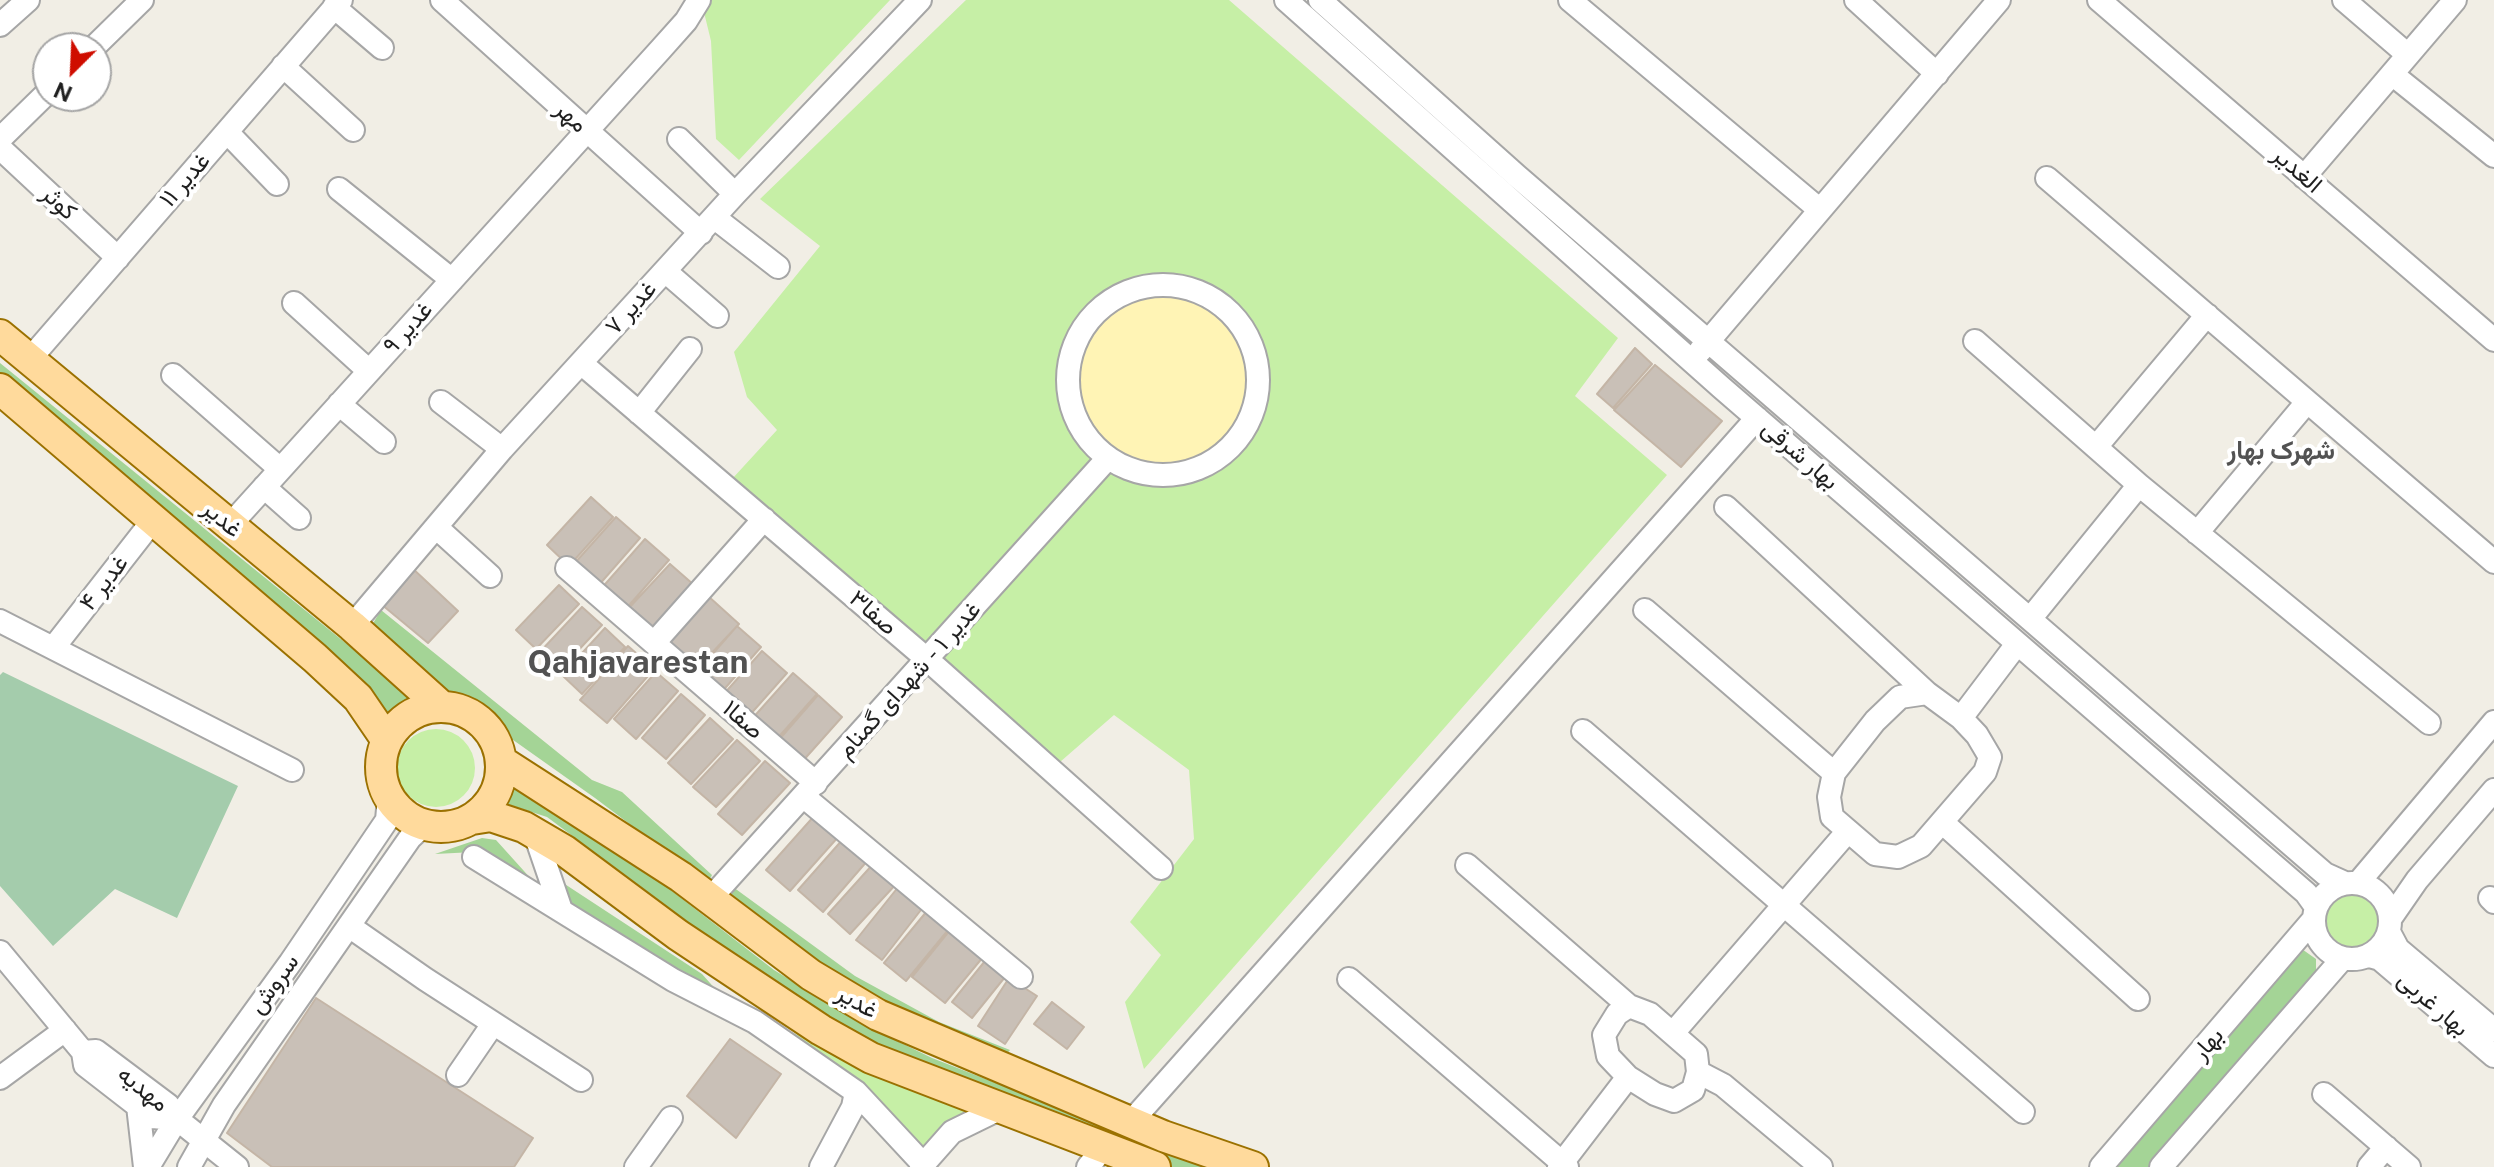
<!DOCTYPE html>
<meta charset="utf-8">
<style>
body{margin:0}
#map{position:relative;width:2494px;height:1167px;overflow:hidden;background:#f1eee5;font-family:"Public Sans",sans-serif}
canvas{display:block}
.north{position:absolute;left:32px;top:32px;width:80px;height:80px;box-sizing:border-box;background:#fff;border:2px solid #a5a5a5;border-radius:50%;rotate:204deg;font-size:22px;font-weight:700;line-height:32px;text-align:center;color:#1f1f1f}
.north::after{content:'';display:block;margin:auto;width:28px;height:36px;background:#cf0d00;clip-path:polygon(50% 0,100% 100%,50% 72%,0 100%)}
</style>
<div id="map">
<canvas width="2494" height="1167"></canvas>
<div class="north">N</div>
</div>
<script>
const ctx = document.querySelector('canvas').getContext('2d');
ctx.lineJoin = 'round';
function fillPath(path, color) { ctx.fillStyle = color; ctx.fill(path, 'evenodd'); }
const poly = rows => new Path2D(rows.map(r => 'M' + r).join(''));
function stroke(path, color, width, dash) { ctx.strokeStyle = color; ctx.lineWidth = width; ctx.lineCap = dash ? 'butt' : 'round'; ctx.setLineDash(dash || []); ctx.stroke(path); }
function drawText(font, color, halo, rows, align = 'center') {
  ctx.font = font + ' "Public Sans",Vazirmatn,sans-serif'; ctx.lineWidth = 8; ctx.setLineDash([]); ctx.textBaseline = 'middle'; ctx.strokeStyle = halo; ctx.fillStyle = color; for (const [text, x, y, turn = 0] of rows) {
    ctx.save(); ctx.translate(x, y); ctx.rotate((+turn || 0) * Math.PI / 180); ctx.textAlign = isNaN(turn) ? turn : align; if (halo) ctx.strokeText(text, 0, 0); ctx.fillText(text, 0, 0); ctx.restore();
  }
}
fillPath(poly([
 [701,0,890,0,739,160,716,139,711,41],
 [966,0,1229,0,1618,338,1575,396,1667,475,1144,1069,1125,1002,1161,955,1130,922,1194,839,1189,770,1114,715,1060,762,732,479,777,430,747,397,734,352,820,246,760,199],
 '397 768a39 39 0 1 1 78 0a39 39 0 1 1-78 0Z',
 '2318 921a34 34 0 1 1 68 0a34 34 0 1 1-68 0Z',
 [789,1031,878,1070,983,1109,924,1155,865,1094]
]), '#c6efa6');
fillPath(poly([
 [0,363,406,692,411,702,385,715,0,383],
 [381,610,592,780,622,792,712,875,708,883,595,798,492,725,369,630],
 [508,770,579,819,774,970,862,1024,932,1058,1210,1167,1172,1167,984,1095,873,1047,726,950,547,817,498,801],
 [482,838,496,840,533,881,474,852,435,854],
 [554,877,702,974,718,992,679,976,573,912],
 [733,887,855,976,939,1022,1010,1050,1002,1060,866,996,728,899],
 [2299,947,2316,959,2316,972,2152,1167,2106,1167]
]), '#a4d496');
fillPath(poly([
 '1074 380a89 89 0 1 1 178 0a89 89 0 1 1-178 0Z'
]), '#fff4b5');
fillPath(poly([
 [3,672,238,786,177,918,115,889,53,946,0,886,0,675]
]), '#a4ccac');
const building = poly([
 [1635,348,1652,364,1613,408,1597,394,1635,348],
 [1655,365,1722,421,1681,467,1614,410,1655,365],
 [591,497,613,517,569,566,547,545,591,497],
 [616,517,640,538,598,586,574,564,616,517],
 [645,539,669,560,624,611,600,590,645,539],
 [670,564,694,585,651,632,627,610,670,564],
 [411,567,458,611,428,643,381,604,411,567],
 [559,585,579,604,536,649,516,630,559,585],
 [708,596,739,624,693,673,667,642,708,596],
 [582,607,602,625,558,672,538,654,582,607],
 [737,626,761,647,720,694,696,673,737,626],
 [605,628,625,647,582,694,562,675,605,628],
 [628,646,654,669,607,723,580,700,628,646],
 [762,651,787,673,748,717,723,695,762,651],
 [656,672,678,691,636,739,614,719,656,672],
 [793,673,817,694,775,741,751,720,793,673],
 [681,694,705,715,666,759,642,738,681,694],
 [818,695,842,717,801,763,777,742,818,695],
 [710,718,733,739,691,784,668,763,710,718],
 [737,740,760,761,716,807,693,787,737,740],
 [765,761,790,783,742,835,718,814,765,761],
 [815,815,839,836,790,891,766,870,815,815],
 [844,838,868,860,823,912,798,890,844,838],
 [874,863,897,883,850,934,828,914,874,863],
 [899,886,924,906,882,960,856,940,899,886],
 [927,911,949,929,906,981,884,963,927,911],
 [950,930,983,957,945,1003,912,977,950,930],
 [985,961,1005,977,972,1018,952,1002,985,961],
 [1009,978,1037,996,1005,1044,978,1026,1009,978],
 [316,998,533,1138,514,1167,272,1167,227,1133,316,998],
 [1052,1002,1084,1027,1067,1049,1034,1024,1052,1002],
 [730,1039,781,1074,736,1138,687,1096,730,1039]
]);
fillPath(building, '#c9c0b7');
stroke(building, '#c4b5a6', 2);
const minor = poly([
 [442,0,701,233],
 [1286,0,1722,388,2306,893,2316,907],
 [1320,0,1517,176,2325,874,2345,883],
 [1570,0,1820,210],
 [1856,0,1937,74],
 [2099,0,2494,340],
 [2344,0,2408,55],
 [334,7,382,48],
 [0,25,28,0],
 [93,48,142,0],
 [283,66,353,130],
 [2392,74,2494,156],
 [227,132,277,184],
 [0,139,48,92],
 [679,139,735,194],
 [0,148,118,258],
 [2304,177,2455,0],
 [2047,178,2494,562],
 [339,189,452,280],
 [715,218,778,267],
 [665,271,717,316],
 '1068 380a95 95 0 1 1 190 0a95 95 0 1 1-190 0Z',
 [294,303,369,371],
 [1975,341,2139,485,2030,619],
 [1700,351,1999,0],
 [29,360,341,0],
 [581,363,928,660,1161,868],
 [173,375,280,469],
 [441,402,502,449],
 [339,404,384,442],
 [639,413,690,349],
 [2096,447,2207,315],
 [2139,485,2429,723],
 [264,487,299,518],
 [1726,507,1927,693],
 [230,525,661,49,686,21,699,0],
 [436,527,490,576],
 [2197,533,2307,402],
 [567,568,816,783],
 [1645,610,1834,773],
 [0,621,292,770],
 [352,626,502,449,735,194,920,0],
 [654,643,764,519],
 [54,647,154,519],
 [1927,693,1961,718,1977,735,1990,757,1985,772,1921,846,1898,857,1875,854,1832,817,1829,797,1834,773,1875,721,1900,697,1927,693],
 [1961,718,2017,644],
 [1583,731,2023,1112],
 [803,796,1021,977],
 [1942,822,2138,999],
 [535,834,561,910],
 [474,857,673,980,755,1022,856,1092,923,1164],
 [1467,865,1629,1006],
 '2314 921a38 38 0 1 1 76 0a38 38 0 1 1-76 0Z',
 [2358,883,2494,722],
 [2490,898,2494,902],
 [709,900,1108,458],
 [2390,919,2417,880,2494,790],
 [349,926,425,979,581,1080],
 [2389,932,2398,949,2494,1030],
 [0,952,83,1052,85,1065,152,1117,177,1119],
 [2369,956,2380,959,2494,1056],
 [1349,979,1567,1167],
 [1629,1006,1650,1014,1696,1054,1698,1072,1693,1090,1674,1101,1655,1094,1628,1077,1608,1056,1604,1035,1617,1014,1629,1006],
 [1673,1033,1848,831],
 [83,1052,96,1051,168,1105,177,1119,237,1167],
 [1698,1072,1723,1085,1821,1167],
 [458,1075,493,1024],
 [0,1078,65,1030],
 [2324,1094,2409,1167],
 [138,1106,145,1167],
 [1130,1123,1757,418],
 [148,1167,177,1119,290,963,387,820,389,798],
 [189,1167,224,1105,410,838,424,825],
 [636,1167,671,1118],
 [821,1167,853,1107,856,1092],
 [921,1167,952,1132,999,1109],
 [1088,1167,1103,1148],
 [1559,1167,1628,1077],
 [2101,1167,2313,920],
 [2161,1167,2343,958],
 [2369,1167,2386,1147]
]);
const major = poly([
 [0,335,352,626,441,706],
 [0,389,315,658,358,698,386,739],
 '381 767a60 60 0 1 1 120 0a60 60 0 1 1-120 0Z',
 [501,761,681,877,811,975,878,1015,1163,1136,1253,1167],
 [472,819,491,816,524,827,565,851,678,935,821,1030,871,1058,1155,1167]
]);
stroke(minor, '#a6a6a6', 26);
stroke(major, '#9b7100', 34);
stroke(minor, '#fff', 22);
stroke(major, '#ffda9c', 30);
drawText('24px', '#1f1f1f', '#fff', [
 ["مهر",571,117,42],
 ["الغدیر",2297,170,41],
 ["غدیر ۱۱",185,180,-49],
 ["کوثر",59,203,43],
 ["غدیر ۷",631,308,-48],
 ["غدیر ۹",408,328,-48],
 ["بهار شرقی",1800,455,41],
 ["غدیر",222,519,40],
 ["غدیر ۴",104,583,-52],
 ["صفا۳",873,613,41],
 ["غدیر ۱ - شهدای گمنام",909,680,-48],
 ["صفا۱",743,720,41],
 ["سروش",274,984,-54],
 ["غدیر",857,1002,30],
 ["بهار غربی",2433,1004,41],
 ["بهار",2208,1044,-49],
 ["مهدیه",143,1089,39]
]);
drawText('bold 26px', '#525252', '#fff', [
 ["شهرک بهار",2281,451]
]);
drawText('bold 32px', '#525252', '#fff', [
 ["Qahjavarestan",638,663]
]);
</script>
